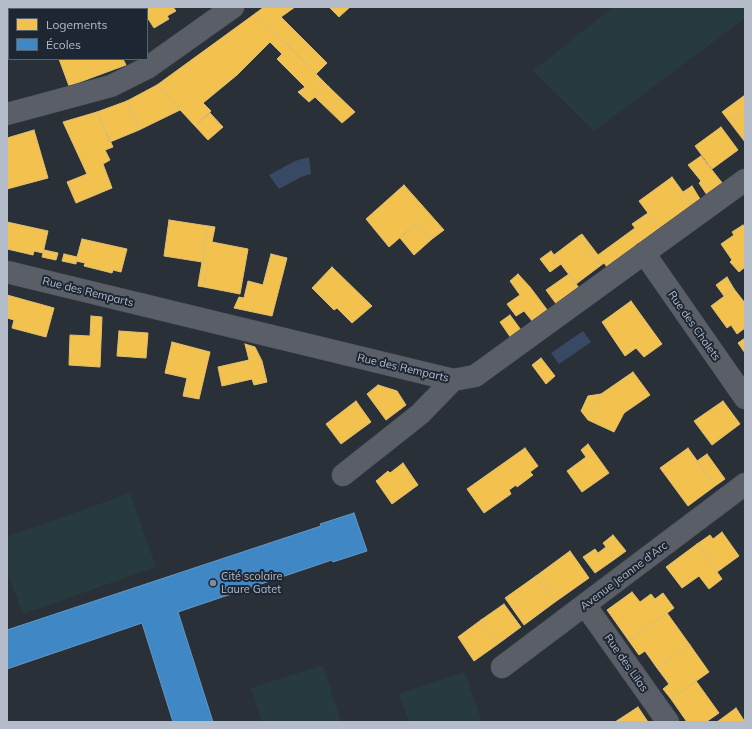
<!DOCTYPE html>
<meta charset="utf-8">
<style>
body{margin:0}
#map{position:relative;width:752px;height:729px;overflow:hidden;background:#2a3038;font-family:Mulish,sans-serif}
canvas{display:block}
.frame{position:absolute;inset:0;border:8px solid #b4bcc9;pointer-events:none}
.legend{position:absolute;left:8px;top:8px;width:140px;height:52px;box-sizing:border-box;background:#1d2633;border:1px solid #59626f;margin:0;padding:5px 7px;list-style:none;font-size:12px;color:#b4bcc9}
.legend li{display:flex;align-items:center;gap:8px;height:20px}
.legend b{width:20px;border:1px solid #59626f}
</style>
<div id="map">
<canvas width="752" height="729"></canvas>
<div class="frame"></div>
<ul class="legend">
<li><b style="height:11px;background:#f2c14e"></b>Logements</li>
<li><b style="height:11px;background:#3f88c5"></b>Écoles</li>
</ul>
</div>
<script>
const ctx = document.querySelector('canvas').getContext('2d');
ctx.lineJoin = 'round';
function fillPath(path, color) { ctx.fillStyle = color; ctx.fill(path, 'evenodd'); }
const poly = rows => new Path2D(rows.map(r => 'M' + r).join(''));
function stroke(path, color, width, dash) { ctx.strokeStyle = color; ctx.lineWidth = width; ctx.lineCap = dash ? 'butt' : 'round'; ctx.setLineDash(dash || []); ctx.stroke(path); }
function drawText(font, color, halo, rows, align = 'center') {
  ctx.font = font + ' Mulish,sans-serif'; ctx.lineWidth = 4; ctx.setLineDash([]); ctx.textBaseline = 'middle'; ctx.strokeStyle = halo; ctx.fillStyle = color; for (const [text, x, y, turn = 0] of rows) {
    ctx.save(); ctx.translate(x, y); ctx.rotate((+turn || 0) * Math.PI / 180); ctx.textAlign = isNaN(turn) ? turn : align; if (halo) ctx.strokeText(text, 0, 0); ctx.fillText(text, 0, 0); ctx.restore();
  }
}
fillPath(poly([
 [613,7,745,7,745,18,594,131,533,71],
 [130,493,156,567,23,614,7,571,7,537],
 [323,665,341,722,262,722,251,688],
 [465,672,482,722,409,722,399,694]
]), '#273a3e');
fillPath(poly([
 [309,157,311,174,301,177,279,189,269,175,295,161],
 [583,331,591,342,559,364,551,353]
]), '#384963');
const homes = poly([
 [140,7,173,7,176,11,167,16,169,19,154,28,147,17,147,9,141,9,140,7],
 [264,7,295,7,281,17,327,63,316,74,256,13,264,7],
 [329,7,350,7,339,17,329,7],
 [256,13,328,86,309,102,298,92,305,87,277,59,282,54,270,42,237,75,203,103,211,111,195,126,157,85,256,13],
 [59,59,123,59,126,65,69,86,59,59],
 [157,85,180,110,139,130,127,101,157,85],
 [328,86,355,112,342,123,315,97,328,86],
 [745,95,745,110,729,121,722,112,745,95],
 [127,101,139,130,110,142,97,112,127,101],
 [745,110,745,142,729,121,745,110],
 [97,112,113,147,105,150,110,160,103,164,112,188,76,203,67,182,87,174,63,122,97,112],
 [210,113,223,127,208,140,195,126,210,113],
 [721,127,738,150,712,169,695,146,721,127],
 [34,130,48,178,7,189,7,138,34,130],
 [701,156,723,184,707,195,699,183,701,181,688,165,701,156],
 [672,177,693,206,660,229,639,201,672,177],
 [404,185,444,230,432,239,417,223,389,247,366,219,404,185],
 [692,186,700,199,693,206,683,192,692,186],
 [648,213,660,229,607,267,604,263,600,266,579,236,582,234,598,255,635,228,632,224,648,213],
 [169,220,208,226,202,262,164,256,169,220],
 [7,222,48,231,43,253,34,251,33,255,7,249,7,222],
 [417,223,432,239,414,255,400,238,417,223],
 [743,225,745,228,745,267,739,272,730,262,732,260,721,244,734,235,732,232,743,225],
 [208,226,215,227,212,242,248,249,240,294,204,287,208,264,202,262,208,226],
 [579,236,600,266,576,284,554,255,579,236],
 [82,239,127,249,121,272,113,270,112,273,84,266,85,263,76,261,82,239],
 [44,250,58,253,56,260,42,257,44,250],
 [551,251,561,264,550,272,540,259,551,251],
 [64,254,77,257,76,264,62,261,64,254],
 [271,254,287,258,272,316,234,308,239,297,244,298,248,281,263,285,271,254],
 [202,262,208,264,204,287,198,286,202,262],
 [332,267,372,306,352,323,337,308,334,310,312,288,332,267],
 [518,274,530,287,548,311,533,322,524,311,516,316,507,304,520,295,510,281,518,274],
 [569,274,579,288,557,305,546,290,569,274],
 [727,277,734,289,724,296,716,285,727,277],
 [734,289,745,303,745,328,737,334,731,325,727,328,711,306,734,289],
 [7,295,54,308,46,337,12,328,14,320,7,318,7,295],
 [631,301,662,344,644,357,636,348,625,356,602,322,631,301],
 [510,315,521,330,511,338,500,322,510,315],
 [91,316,102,317,100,367,69,365,70,335,90,336,91,316],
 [119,331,148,333,146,358,117,356,119,331],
 [745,338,745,353,738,343,745,338],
 [172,342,210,352,199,399,183,396,187,378,165,373,172,342],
 [245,344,255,347,262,361,267,382,254,385,252,379,222,386,218,367,249,360,245,344],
 [541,358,555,376,546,384,532,365,541,358],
 [633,372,650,395,624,413,614,432,588,420,601,394,633,372],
 [378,385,397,391,406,405,386,420,367,394,378,385],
 [601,394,588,420,581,411,588,396,601,394],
 [356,401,371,422,341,444,326,424,356,401],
 [723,401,740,424,712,445,694,421,723,401],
 [588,444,609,473,582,492,567,471,586,457,581,450,588,444],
 [525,448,538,466,530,472,533,475,517,487,516,485,509,490,511,494,484,513,467,489,525,448],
 [688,448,715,486,688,506,660,468,688,448],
 [707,454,725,479,715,486,697,461,707,454],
 [403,463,418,485,392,504,376,481,388,471,390,473,403,463],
 [722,532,739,556,717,572,697,544,710,535,713,539,722,532],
 [613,535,626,551,615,559,603,543,613,535],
 [697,544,722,579,709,589,699,576,682,588,666,567,697,544],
 [606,547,615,559,595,573,583,557,595,549,598,553,606,547],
 [570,551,589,578,555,602,536,576,570,551],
 [536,576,555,602,524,625,505,598,536,576],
 [632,592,640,602,651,594,655,599,663,593,674,608,629,641,607,610,632,592],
 [504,604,521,627,498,644,481,620,504,604],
 [667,613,690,645,657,668,645,651,639,655,629,641,667,613],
 [481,620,498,644,474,661,458,637,481,620],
 [690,645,709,672,671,699,663,689,669,684,657,668,690,645],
 [696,681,719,713,706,722,687,722,671,699,696,681],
 [638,707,648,722,615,722,638,707],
 [736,708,745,722,717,722,736,708]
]);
fillPath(homes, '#f2c14e');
stroke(homes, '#dfc073', 1);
const schools = poly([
 [354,513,367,551,333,562,332,560,178,612,213,722,173,722,142,623,7,669,7,630,321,526,320,524,354,513]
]);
fillPath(schools, '#3f88c5');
stroke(schools, '#6298c6', 1);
const minor = poly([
 [7,114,111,86,147,68,233,7],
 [644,253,745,398],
 [7,272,453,380,475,376,745,180],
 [343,475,420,414,453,380],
 [585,605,668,722],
 [502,667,745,484]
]);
stroke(minor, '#484c53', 23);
stroke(minor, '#5a5e66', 22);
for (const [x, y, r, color] of [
 [213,583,4,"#848b96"]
]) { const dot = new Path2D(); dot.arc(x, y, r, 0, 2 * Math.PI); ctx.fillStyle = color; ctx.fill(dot); stroke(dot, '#1d2633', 1.5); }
drawText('11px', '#b4bcc9', '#1d2633', [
 ["Rue des Remparts",88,292,14],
 ["Rue des Chalets",694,326,55],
 ["Rue des Remparts",403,368,13],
 ["Avenue Jeanne d'Arc",624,576,-37],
 ["Rue des Lilas",626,663,55]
]);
drawText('11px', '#b4bcc9', '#1d2633', [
 ["Cité scolaire",221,577],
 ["Laure Gatet",221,590]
], 'left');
</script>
